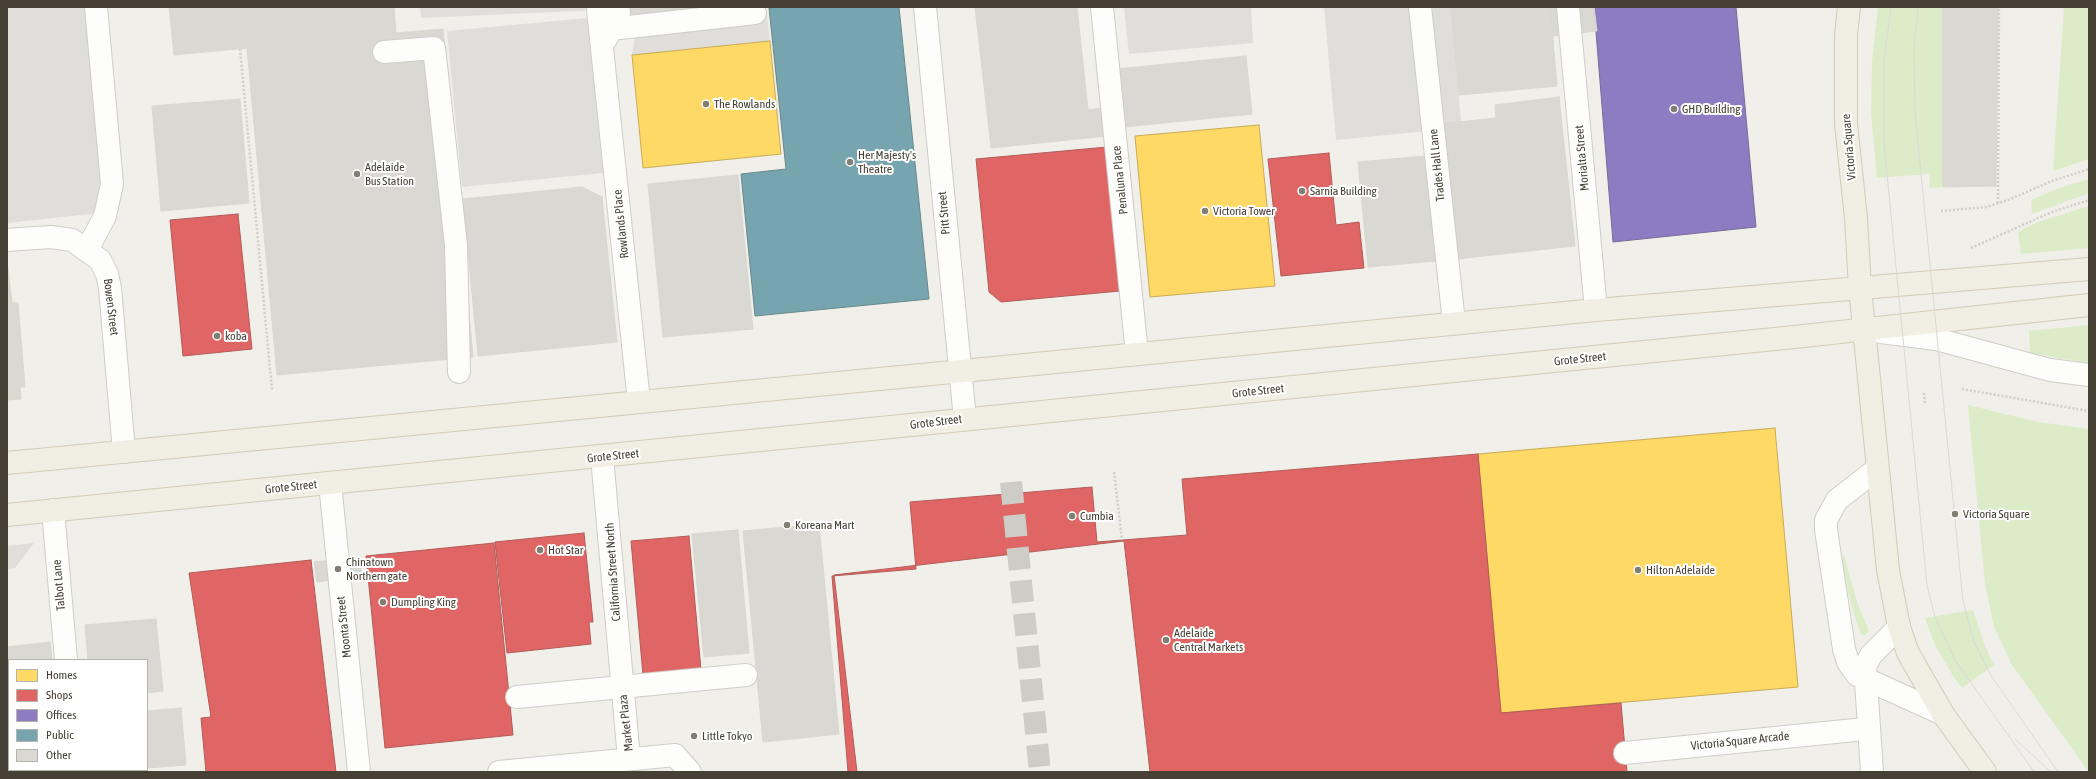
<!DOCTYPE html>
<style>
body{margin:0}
#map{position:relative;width:2096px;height:779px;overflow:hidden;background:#f0efea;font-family:"Asap Condensed",sans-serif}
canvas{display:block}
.frame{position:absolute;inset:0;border:8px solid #474135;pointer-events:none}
.legend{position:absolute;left:8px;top:659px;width:140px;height:112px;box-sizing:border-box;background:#fff;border:1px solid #b5b3ae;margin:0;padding:5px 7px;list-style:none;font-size:12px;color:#474135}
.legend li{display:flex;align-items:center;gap:8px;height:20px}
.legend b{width:20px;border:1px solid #b5b3ae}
</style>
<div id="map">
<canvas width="2096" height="779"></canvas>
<div class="frame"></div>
<ul class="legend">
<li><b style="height:11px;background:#ffd966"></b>Homes</li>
<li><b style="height:11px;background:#e06666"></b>Shops</li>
<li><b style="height:11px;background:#8e7cc3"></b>Offices</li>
<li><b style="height:11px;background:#76a5af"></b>Public</li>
<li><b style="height:11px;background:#dad8d2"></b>Other</li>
</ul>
</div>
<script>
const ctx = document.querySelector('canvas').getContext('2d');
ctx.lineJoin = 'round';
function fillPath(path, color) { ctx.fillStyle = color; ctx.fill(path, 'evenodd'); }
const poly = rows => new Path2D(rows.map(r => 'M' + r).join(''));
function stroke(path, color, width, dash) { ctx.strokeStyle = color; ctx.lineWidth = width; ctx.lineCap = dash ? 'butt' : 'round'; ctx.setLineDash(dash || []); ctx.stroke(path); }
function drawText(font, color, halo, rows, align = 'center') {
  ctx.font = font + ' "Asap Condensed",sans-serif'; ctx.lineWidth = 4; ctx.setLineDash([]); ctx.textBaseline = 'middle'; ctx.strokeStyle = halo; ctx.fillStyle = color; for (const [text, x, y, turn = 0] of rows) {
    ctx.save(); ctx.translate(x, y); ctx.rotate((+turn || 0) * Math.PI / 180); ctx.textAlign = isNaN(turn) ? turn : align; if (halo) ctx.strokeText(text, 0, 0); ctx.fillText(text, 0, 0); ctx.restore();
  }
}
fillPath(poly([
 [1878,7,1943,7,1943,187,1930,188,1929,174,1877,178,1871,113,1872,62],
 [2064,7,2089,7,2089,159,2053,171],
 [2089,179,2089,193,2032,214,2031,200,2059,188],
 [2089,206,2089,248,2021,254,2018,232,2038,222],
 [2089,325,2089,363,2030,353,2029,331],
 [1968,405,2038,422,2089,429,2089,772,2012,665,1994,627,1985,584],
 [1844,556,1857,602,1869,631,1865,635,1861,635,1851,604,1841,557],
 [1973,610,1985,646,1994,665,1962,688,1953,676,1934,643,1925,618]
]), '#dcecc9');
fillPath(poly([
 [7,7,90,7,106,176,99,213,7,223],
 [420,7,605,7,598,10,421,18],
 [743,7,766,7,770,41,632,55,638,17],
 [1124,7,1251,7,1253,43,1129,54],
 [1324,7,1451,7,1461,122,1441,124,1428,131,1336,140],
 [588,18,603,173,462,187,447,31],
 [34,543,15,568,7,569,7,546]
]), '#e0deda');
const homes = poly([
 [770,41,781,154,643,168,632,55,770,41],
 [1259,125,1275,286,1150,297,1135,136,1259,125],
 [1775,428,1798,687,1501,713,1478,454,1775,428]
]);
fillPath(homes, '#ffd966');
stroke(homes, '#c8ab57', 1);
const shops = poly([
 [1107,147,1120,291,1001,302,989,292,976,159,1107,147],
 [1329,153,1336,225,1359,222,1364,268,1281,276,1268,159,1329,153],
 [238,214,252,349,183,356,170,220,238,214],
 [1478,454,1501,713,1621,703,1627,772,848,772,832,576,916,569,910,502,1092,487,1097,542,1187,535,1182,479,1478,454],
 [584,533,593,622,589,622,591,644,507,653,495,542,584,533],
 [689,536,701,670,643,675,631,541,689,536],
 [1124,541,1150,772,857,772,834,575,1124,541],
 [494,543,513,735,385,748,366,556,494,543],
 [311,560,336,772,206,772,201,718,211,717,189,573,311,560]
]);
fillPath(shops, '#e06666');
stroke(shops, '#b25b57', 1);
const offices = poly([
 [1594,7,1736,7,1756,227,1613,242,1594,7]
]);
fillPath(offices, '#8e7cc3');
stroke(offices, '#796a98', 1);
const public = poly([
 [778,7,899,7,929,299,755,316,741,174,786,169,769,8,778,7]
]);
fillPath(public, '#76a5af');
stroke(public, '#68878a', 1);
const building = poly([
 [169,7,394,7,396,33,443,29,473,357,277,375,247,48,174,55,169,7],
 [627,7,717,7,628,17,627,7],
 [975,7,1077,7,1088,110,1104,108,1107,136,991,148,975,7],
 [1451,7,1550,7,1557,86,1459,95,1451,7],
 [1550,7,1594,7,1597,31,1553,36,1550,7],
 [1943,7,1998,7,1996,186,1943,187,1943,7],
 [1246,56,1252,114,1124,127,1117,69,1246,56],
 [1559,97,1575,246,1456,259,1441,124,1496,118,1495,105,1559,97],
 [240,99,249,203,161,211,152,106,240,99],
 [1425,156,1436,261,1368,267,1358,162,1425,156],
 [738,175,753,329,663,337,648,184,738,175],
 [582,187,602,197,617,342,478,356,463,199,582,187],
 [7,260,12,303,18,303,25,387,20,387,21,399,7,400,7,260],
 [819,524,839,734,763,742,743,531,819,524],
 [738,530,749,653,704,657,692,534,738,530],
 [359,557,362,576,317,582,314,562,359,557],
 [156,619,163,691,147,693,147,660,88,660,85,625,156,619],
 [50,642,52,660,9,660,9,745,7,746,7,647,50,642],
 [181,708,186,765,147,768,147,711,181,708]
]);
fillPath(building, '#dad8d2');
stroke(building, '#d9d6cf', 1);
stroke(poly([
 [1011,482,1040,772]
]), '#ceccc6', 22, [22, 11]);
const minor = poly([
 [925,7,965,419],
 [1102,7,1137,354],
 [1420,7,1454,323],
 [1568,7,1596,310],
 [598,10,639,402],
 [611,29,755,13],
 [606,39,619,13,618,7],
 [384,52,434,48,456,245,459,372],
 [7,240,51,237,72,240,100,260,107,274,110,288,124,452],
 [87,250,105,216,112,184,96,7],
 [1881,332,1936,339,2050,370,2089,375],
 [602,457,629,759],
 [1877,469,1837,500,1826,520,1826,530,1844,649,1848,662,1857,675,1943,714],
 [330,483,359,772],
 [53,510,66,660],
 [517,697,746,675],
 [1625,753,1855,730],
 [76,770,76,772],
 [21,772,42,770],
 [499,772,675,755,690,772],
 [1872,772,1865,667,1871,655,1899,627]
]);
const major = poly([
 [1849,7,1846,35,1846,124,1856,218,1860,288,1888,570,1899,627,1908,653,1943,714,1985,772],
 [7,463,1596,310,2089,269],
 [7,515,1785,338,2089,305]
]);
stroke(minor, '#cecdc7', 24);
stroke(major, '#d3ccb7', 24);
stroke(poly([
 [240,49,272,390],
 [1998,203,1999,7],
 [1941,211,1987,207,2008,200,2052,181,2089,169],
 [1971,248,2052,212,2089,200],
 [1962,389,2089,411],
 [1924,393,1925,404],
 [1114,472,1122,540]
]), '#d1ceca', 2.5, [2, 2]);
stroke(minor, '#fdfdfc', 22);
stroke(major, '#f1eee3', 22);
stroke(poly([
 [1891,7,1884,61,1884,143,1927,585,1935,617,1955,660,2034,772],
 [1918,7,1914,48,1915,112,1963,601,1974,642,1992,677,2058,772],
 [2015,739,2051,772]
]), '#d9d9d8', 1);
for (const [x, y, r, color] of [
 [706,104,4,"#827e74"],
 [1674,109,4,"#827e74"],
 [850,162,4,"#827e74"],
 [357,174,4,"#827e74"],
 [1302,191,4,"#827e74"],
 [1205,211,4,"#827e74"],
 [217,336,4,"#827e74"],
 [1955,514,4,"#827e74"],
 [1072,516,4,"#827e74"],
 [787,525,4,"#827e74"],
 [540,550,4,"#827e74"],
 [338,569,4,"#827e74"],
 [1638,570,4,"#827e74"],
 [383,602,4,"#827e74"],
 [1166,640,4,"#827e74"],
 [694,736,4,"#827e74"]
]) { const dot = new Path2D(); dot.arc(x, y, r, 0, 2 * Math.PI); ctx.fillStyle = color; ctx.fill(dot); stroke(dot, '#fff', 1.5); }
drawText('12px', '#474135', '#fff', [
 ["The Rowlands",714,104],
 ["GHD Building",1682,109],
 ["Her Majesty's",858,155],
 ["Theatre",858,169],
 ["Adelaide",365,167],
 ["Bus Station",365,181],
 ["Sarnia Building",1310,191],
 ["Victoria Tower",1213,211],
 ["koba",225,336],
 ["Victoria Square",1963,514],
 ["Cumbia",1080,516],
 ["Koreana Mart",795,525],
 ["Hot Star",548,550],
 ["Chinatown",346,562],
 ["Northern gate",346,576],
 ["Hilton Adelaide",1646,570],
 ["Dumpling King",391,602],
 ["Adelaide",1174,633],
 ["Central Markets",1174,647],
 ["Little Tokyo",702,736]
], 'left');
drawText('12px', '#474135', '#fff', [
 ["Victoria Square",1849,147,-95],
 ["Morialta Street",1582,158,-95],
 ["Trades Hall Lane",1437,165,-96],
 ["Penaluna Place",1120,180,-96],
 ["Pitt Street",944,213,-95],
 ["Rowlands Place",621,224,-96],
 ["Bowen Street",111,307,83],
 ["Grote Street",1580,359,-6],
 ["Grote Street",1258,391,-6],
 ["Grote Street",936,422,-7],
 ["Grote Street",613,456,-6],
 ["Grote Street",291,487,-6],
 ["California Street North",613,572,-94],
 ["Talbot Lane",59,585,-95],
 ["Moonta Street",344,627,-96],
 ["Market Plaza",626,723,-96],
 ["Victoria Square Arcade",1740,741,-6]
]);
</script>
